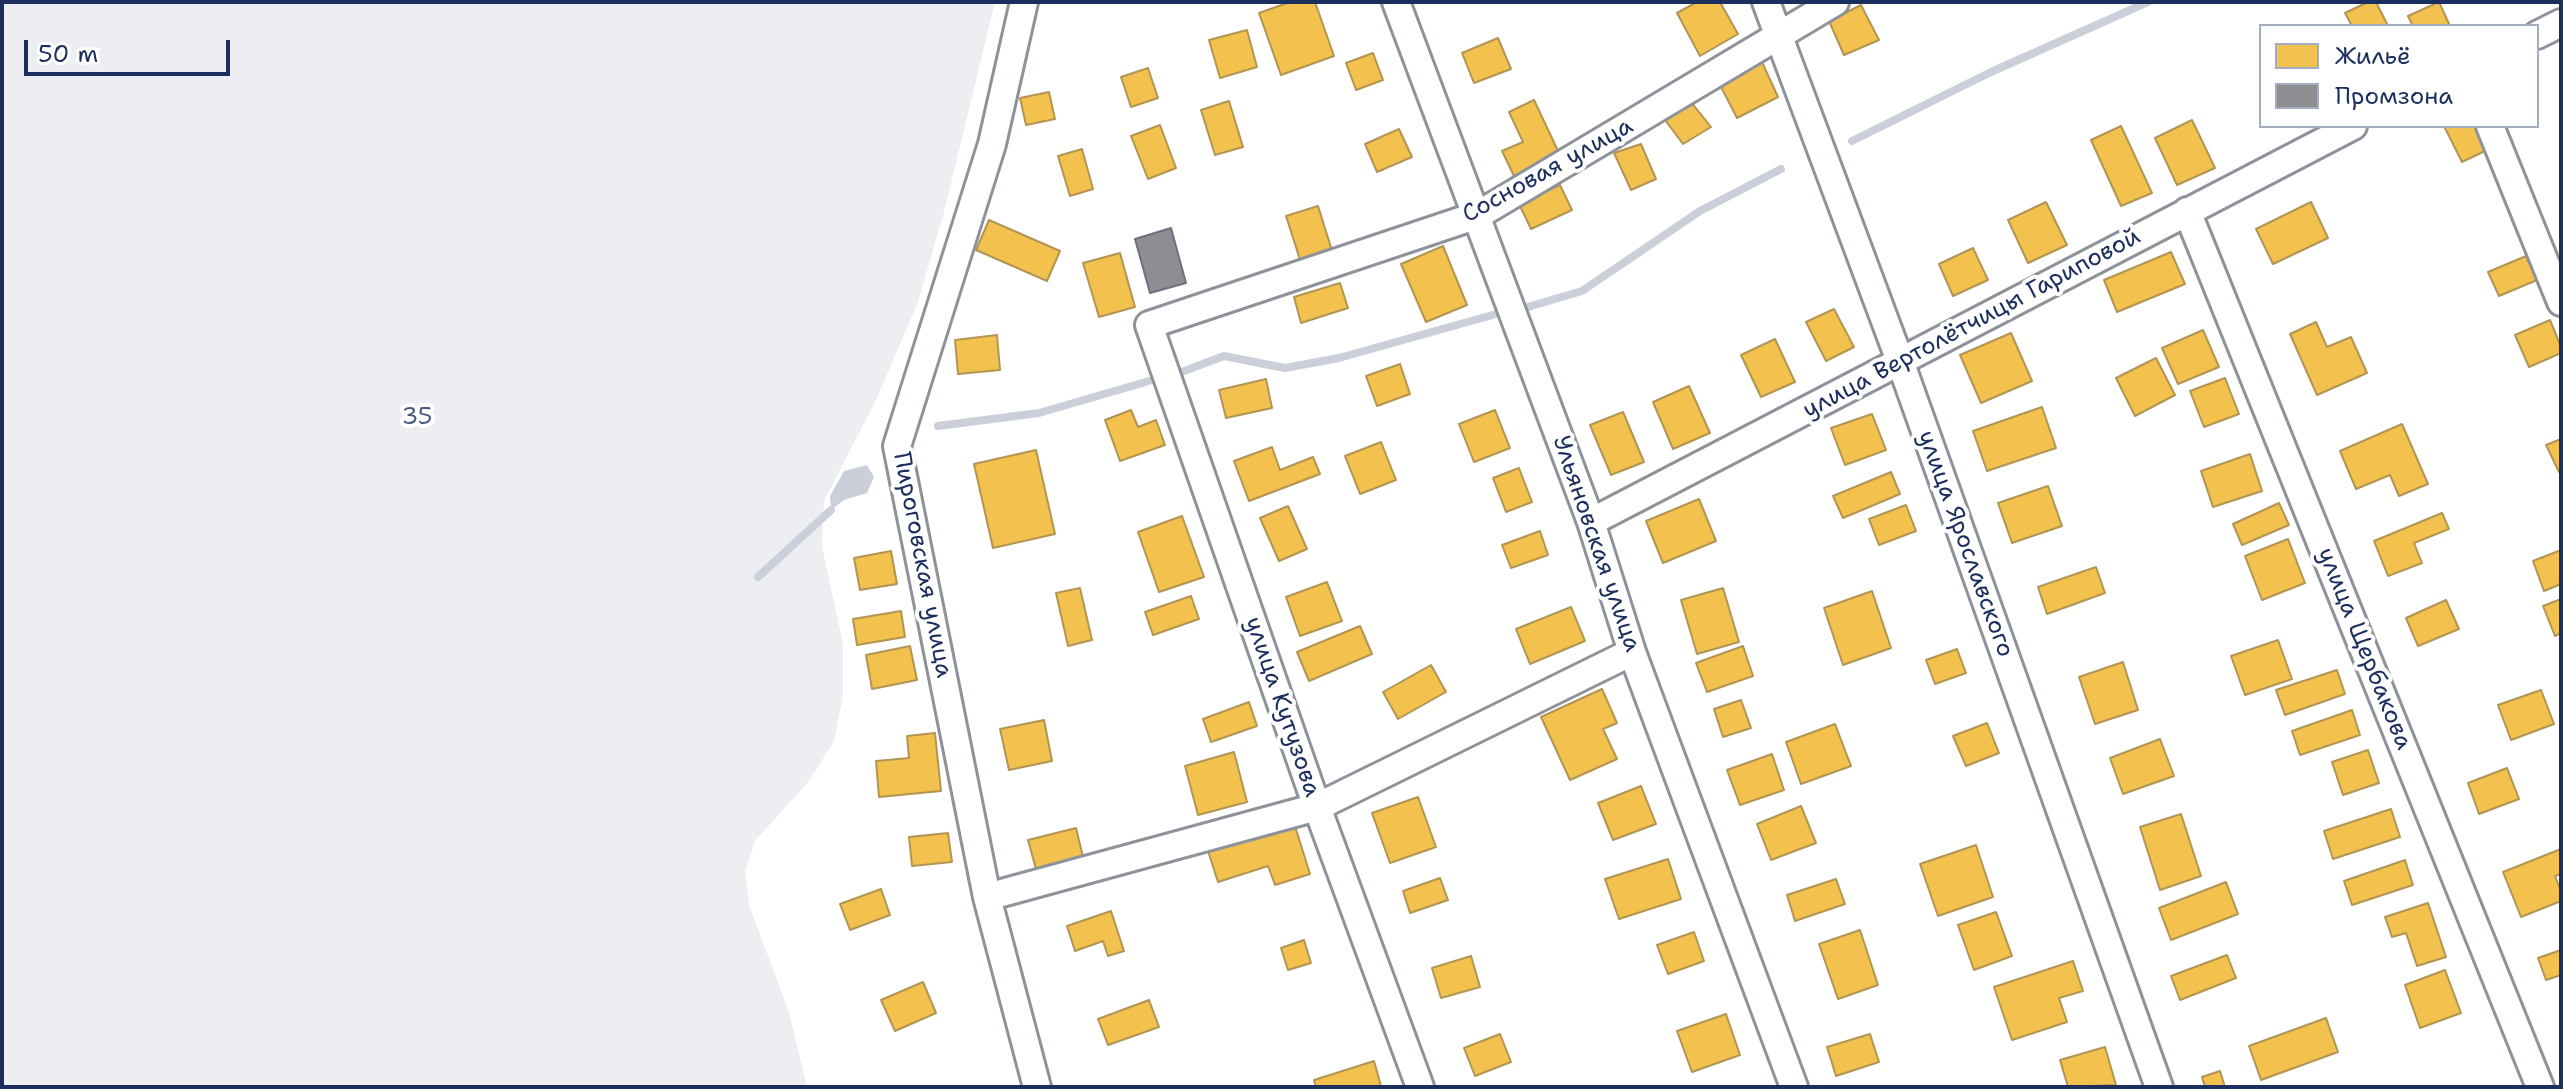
<!DOCTYPE html>
<meta charset="utf-8">
<style>
body{margin:0}
#map{position:relative;width:2563px;height:1089px;overflow:hidden;background:#fff;font-family:"Shantell Sans",sans-serif}
canvas{display:block}
.frame{position:absolute;inset:0;border:4px solid #1b2f5e;pointer-events:none}
.legend{position:absolute;left:2259px;top:24px;width:280px;height:104px;box-sizing:border-box;background:#fff;border:2px solid #a4acbf;margin:0;padding:10px 14px;list-style:none;font-size:24px;color:#1b2f5e}
.legend li{display:flex;align-items:center;gap:16px;height:40px}
.legend b{width:40px;border:2px solid #a4acbf}
.scale{position:absolute;left:24px;top:40px;width:206px;height:36px;box-sizing:border-box;border:4px solid #1b2f5e;border-top:0;padding-left:10px;font-size:24px;line-height:28px;white-space:nowrap;color:#1b2f5e;-webkit-text-stroke:6px #fff;paint-order:stroke}
</style>
<div id="map">
<canvas width="2563" height="1089"></canvas>
<div class="frame"></div>
<ul class="legend">
<li><b style="height:22px;background:#f2c14e"></b>Жильё</li>
<li><b style="height:22px;background:#8d8d92"></b>Промзона</li>
</ul>
<div class="scale">50 m</div>
</div>
<script>
const ctx = document.querySelector('canvas').getContext('2d');
ctx.lineJoin = 'round';
function fillPath(path, color) { ctx.fillStyle = color; ctx.fill(path, 'evenodd'); }
const poly = rows => new Path2D(rows.map(r => 'M' + r).join(''));
function stroke(path, color, width, dash) { ctx.strokeStyle = color; ctx.lineWidth = width; ctx.lineCap = dash ? 'butt' : 'round'; ctx.setLineDash(dash || []); ctx.stroke(path); }
function drawText(font, color, halo, rows, align = 'center') {
  ctx.font = font + ' "Shantell Sans",sans-serif'; ctx.lineWidth = 8; ctx.setLineDash([]); ctx.textBaseline = 'middle'; ctx.strokeStyle = halo; ctx.fillStyle = color; for (const [text, x, y, turn = 0] of rows) {
    ctx.save(); ctx.translate(x, y); ctx.rotate((+turn || 0) * Math.PI / 180); ctx.textAlign = isNaN(turn) ? turn : align; if (halo) ctx.strokeText(text, 0, 0); ctx.fillText(text, 0, 0); ctx.restore();
  }
}
fillPath(poly([
 [2,2,995,2,944,212,918,302,876,400,824,501,822,547,843,644,843,696,834,741,809,781,755,841,745,872,749,905,789,1012,807,1087,2,1087]
]), '#edeef2');
fillPath(poly([
 [867,465,874,477,867,493,844,500,831,510,830,496,844,471]
]), '#cbcfda');
const homes = poly([
 [1290,2,1315,2,1334,56,1281,75,1259,13,1290,2],
 [1697,2,1720,2,1738,34,1700,56,1677,13,1697,2],
 [2368,2,2376,2,2388,26,2352,26,2345,13,2368,2],
 [2439,2,2450,26,2413,26,2408,16,2439,2],
 [1861,5,1879,40,1844,55,1829,21,1861,5],
 [1247,30,1257,67,1220,78,1209,40,1247,30],
 [1498,38,1511,69,1474,83,1462,53,1498,38],
 [1373,53,1383,80,1356,90,1346,63,1373,53],
 [1762,62,1778,97,1737,118,1719,83,1762,62],
 [1148,68,1158,98,1131,107,1121,77,1148,68],
 [1049,92,1055,119,1026,125,1020,98,1049,92],
 [1534,100,1560,155,1514,176,1502,151,1523,142,1509,112,1534,100],
 [1229,101,1243,147,1215,155,1201,110,1229,101],
 [1691,102,1711,127,1683,144,1665,120,1691,102],
 [2192,120,2215,168,2177,185,2155,138,2192,120],
 [1160,125,1176,168,1148,179,1131,136,1160,125],
 [2121,126,2152,193,2121,206,2091,140,2121,126],
 [2444,126,2475,126,2487,150,2462,162,2444,126],
 [1399,129,1412,157,1377,172,1365,144,1399,129],
 [1641,144,1656,179,1631,190,1614,153,1641,144],
 [1082,149,1093,189,1070,196,1058,156,1082,149],
 [1560,185,1572,210,1531,229,1519,204,1560,185],
 [2046,202,2067,245,2028,263,2008,220,2046,202],
 [2311,202,2328,238,2273,264,2256,229,2311,202],
 [1318,206,1334,257,1302,266,1286,216,1318,206],
 [989,220,1060,251,1047,281,976,250,989,220],
 [1443,246,1467,305,1426,322,1401,264,1443,246],
 [1973,248,1988,280,1953,296,1939,264,1973,248],
 [2171,252,2185,284,2117,312,2104,280,2171,252],
 [1120,253,1135,307,1099,317,1083,263,1120,253],
 [2526,256,2537,280,2499,296,2488,272,2526,256],
 [1340,283,1348,308,1301,323,1294,297,1340,283],
 [1834,309,1854,347,1826,361,1806,322,1834,309],
 [2550,320,2561,347,2561,353,2529,367,2515,335,2550,320],
 [2316,322,2327,347,2351,337,2367,373,2317,395,2290,334,2316,322],
 [2203,330,2219,367,2178,384,2162,348,2203,330],
 [2011,333,2032,381,1981,403,1960,355,2011,333],
 [997,335,1000,370,958,374,955,340,997,335],
 [1775,339,1795,382,1761,397,1741,355,1775,339],
 [2156,358,2175,395,2135,416,2116,378,2156,358],
 [1400,364,1410,394,1377,406,1366,376,1400,364],
 [2225,378,2239,414,2204,427,2190,391,2225,378],
 [1266,379,1272,408,1226,418,1219,390,1266,379],
 [1689,386,1710,433,1673,449,1653,402,1689,386],
 [2042,407,2056,448,1987,471,1973,431,2042,407],
 [1131,410,1138,427,1156,420,1165,445,1120,461,1105,420,1131,410],
 [1495,410,1510,448,1474,462,1459,424,1495,410],
 [1623,412,1644,462,1611,475,1590,425,1623,412],
 [1872,414,1886,450,1845,465,1831,428,1872,414],
 [2402,424,2428,484,2399,496,2390,475,2356,489,2340,451,2402,424],
 [2561,439,2561,471,2559,472,2546,445,2561,439],
 [1381,442,1396,480,1360,494,1345,456,1381,442],
 [1272,447,1280,470,1313,457,1320,474,1249,501,1234,461,1272,447],
 [1036,450,1055,534,993,548,974,464,1036,450],
 [2250,454,2262,491,2213,507,2201,471,2250,454],
 [1519,468,1532,502,1506,512,1493,478,1519,468],
 [1891,472,1900,494,1843,518,1833,496,1891,472],
 [2048,486,2062,526,2012,543,1998,503,2048,486],
 [1699,499,1716,541,1663,563,1646,521,1699,499],
 [2279,503,2289,525,2242,545,2233,524,2279,503],
 [1906,505,1916,531,1879,545,1869,519,1906,505],
 [1288,506,1307,549,1279,561,1260,518,1288,506],
 [2442,513,2449,529,2414,543,2422,563,2388,576,2374,541,2442,513],
 [1182,516,1204,577,1159,592,1138,532,1182,516],
 [1540,531,1548,555,1511,568,1502,545,1540,531],
 [2288,539,2305,583,2262,600,2245,556,2288,539],
 [2561,550,2561,584,2544,591,2533,561,2561,550],
 [891,551,897,584,860,590,854,558,891,551],
 [2096,567,2105,593,2047,614,2038,587,2096,567],
 [1327,582,1342,621,1300,636,1286,597,1327,582],
 [1080,588,1092,640,1068,646,1056,593,1080,588],
 [1723,588,1739,642,1697,654,1681,600,1723,588],
 [1872,591,1891,648,1843,665,1824,608,1872,591],
 [1191,596,1199,619,1153,635,1145,612,1191,596],
 [2561,599,2561,633,2555,636,2543,606,2561,599],
 [2446,600,2459,629,2418,646,2406,618,2446,600],
 [1571,607,1585,641,1530,664,1516,629,1571,607],
 [901,611,905,637,857,645,853,619,901,611],
 [1360,626,1372,654,1309,681,1297,652,1360,626],
 [2278,640,2292,679,2245,695,2231,656,2278,640],
 [910,646,917,680,872,689,866,655,910,646],
 [1743,646,1753,676,1707,692,1696,663,1743,646],
 [1957,649,1966,673,1935,684,1926,660,1957,649],
 [2123,662,2138,710,2095,724,2079,677,2123,662],
 [1431,665,1446,692,1398,719,1383,692,1431,665],
 [2337,670,2345,694,2285,715,2276,690,2337,670],
 [1602,689,1617,723,1603,729,1617,759,1570,780,1541,717,1602,689],
 [2541,690,2554,724,2511,740,2498,705,2541,690],
 [1741,700,1751,728,1723,737,1714,709,1741,700],
 [1249,702,1257,726,1211,742,1203,719,1249,702],
 [2352,710,2360,735,2300,755,2292,731,2352,710],
 [1044,720,1052,761,1009,770,1000,729,1044,720],
 [1987,723,1999,753,1966,766,1953,736,1987,723],
 [1835,724,1851,766,1801,784,1786,742,1835,724],
 [935,733,941,791,879,797,876,761,909,758,907,736,935,733],
 [2160,739,2174,776,2123,794,2110,758,2160,739],
 [2368,750,2379,783,2343,795,2332,762,2368,750],
 [1234,752,1247,802,1198,815,1185,766,1234,752],
 [1772,754,1784,790,1740,805,1727,770,1772,754],
 [2507,768,2519,799,2479,814,2468,783,2507,768],
 [1641,786,1656,824,1613,840,1598,803,1641,786],
 [1418,797,1436,847,1390,863,1372,813,1418,797],
 [1801,806,1816,843,1771,860,1757,824,1801,806],
 [2391,809,2400,837,2333,859,2324,831,2391,809],
 [2181,814,2201,876,2160,890,2140,827,2181,814],
 [1294,823,1310,874,1275,885,1268,866,1218,882,1208,851,1294,823],
 [1076,828,1083,857,1036,869,1028,840,1076,828],
 [948,833,952,862,912,866,909,837,948,833],
 [1976,845,1993,897,1938,916,1920,864,1976,845],
 [2561,849,2561,874,2555,876,2561,891,2561,901,2521,917,2503,872,2561,849],
 [1668,859,1681,899,1619,919,1605,879,1668,859],
 [2405,860,2413,885,2352,905,2344,881,2405,860],
 [1440,878,1448,900,1410,913,1403,891,1440,878],
 [1836,879,1845,904,1795,921,1787,895,1836,879],
 [2226,882,2238,914,2171,940,2159,908,2226,882],
 [881,889,890,915,850,930,840,904,881,889],
 [2428,903,2446,957,2417,966,2406,933,2392,937,2385,917,2428,903],
 [1111,911,1124,951,1108,956,1103,941,1075,951,1067,926,1111,911],
 [1996,912,2012,956,1974,970,1958,925,1996,912],
 [1860,930,1878,985,1838,999,1819,944,1860,930],
 [1694,932,1704,961,1668,974,1657,945,1694,932],
 [1304,940,1311,963,1288,970,1281,948,1304,940],
 [2561,950,2561,975,2546,980,2538,958,2561,950],
 [2227,955,2236,978,2180,1000,2171,976,2227,955],
 [1471,956,1480,987,1441,998,1432,968,1471,956],
 [2073,961,2083,991,2059,998,2067,1022,2012,1040,1994,987,2073,961],
 [2445,970,2461,1013,2420,1028,2405,985,2445,970],
 [923,982,936,1013,895,1031,881,1000,923,982],
 [1149,1000,1159,1027,1108,1045,1098,1019,1149,1000],
 [1726,1014,1740,1055,1692,1072,1677,1031,1726,1014],
 [2326,1018,2338,1052,2261,1080,2249,1046,2326,1018],
 [1500,1034,1511,1062,1475,1076,1464,1048,1500,1034],
 [1870,1034,1879,1062,1836,1076,1827,1047,1870,1034],
 [2105,1047,2116,1085,2068,1087,2060,1060,2105,1047],
 [1374,1061,1381,1086,1316,1087,1314,1080,1374,1061],
 [2220,1071,2225,1087,2205,1087,2202,1077,2220,1071]
]);
fillPath(homes, '#f2c14e');
stroke(homes, '#b29553', 2);
const industry = poly([
 [1171,228,1186,283,1150,293,1135,239,1171,228]
]);
fillPath(industry, '#8d8d92');
stroke(industry, '#6b7182', 2);
stroke(poly([
 [1852,141,1991,72,2148,2],
 [1521,309,1582,291,1700,211,1781,169],
 [1179,373,1224,356,1285,368,1339,358,1496,314],
 [938,426,1039,413,1149,381],
 [758,577,831,510]
]), '#cbcfda', 8);
const minor = poly([
 [1024,2,992,144,897,446,987,897,1037,1087],
 [1396,2,1591,522,1632,652,1794,1087],
 [1766,2,1900,361,2159,1087],
 [2537,35,2561,23],
 [2490,126,2561,302],
 [2187,211,2540,1087],
 [1591,522,2353,126],
 [987,897,1317,807,1632,652],
 [1420,1087,1317,807,1149,325,1478,215,1835,2]
]);
stroke(minor, '#8e929a', 32);
stroke(minor, '#fff', 26);
drawText('24px', '#1b2f5e', '#fff', [
 ["Сосновая улица",1548,171,-29],
 ["улица Вертолётчицы Гариповой",1972,324,-28],
 ["Ульяновская улица",1596,544,71],
 ["улица Ярославского",1965,544,70],
 ["Пироговская улица",922,565,79],
 ["улица Щербакова",2364,649,68],
 ["улица Кутузова",1282,707,71]
]);
drawText('24px', '#4c5c80', '#fff', [
 ["35",417,418]
]);
</script>
